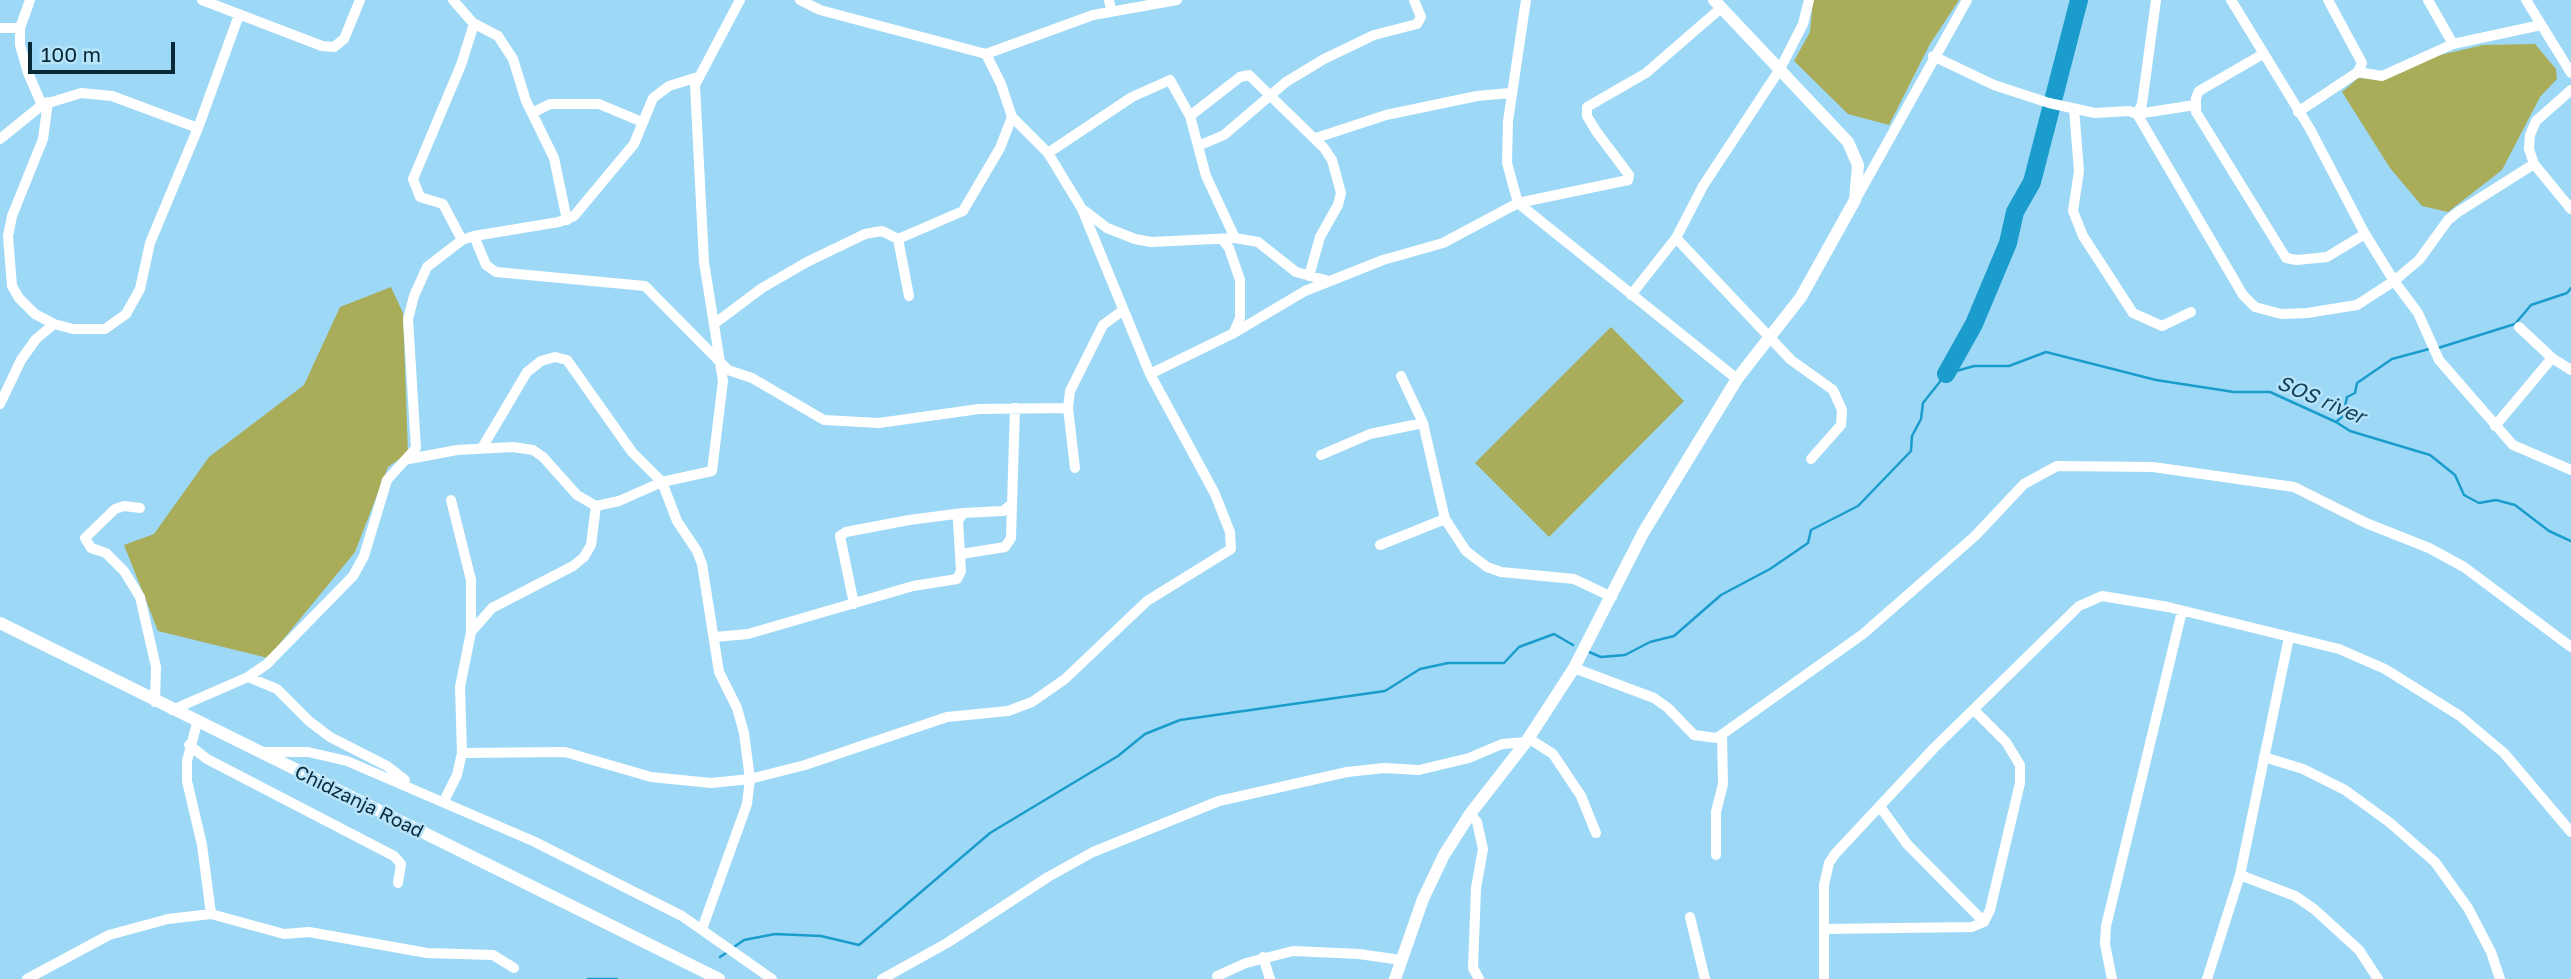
<!DOCTYPE html>
<style>
body{margin:0}
#map{position:relative;width:2571px;height:979px;overflow:hidden;background:#9dd9f7;font-family:"Golos Text",sans-serif}
canvas{display:block}
.scale{position:absolute;left:28px;top:42px;width:147px;height:32px;box-sizing:border-box;border:4px solid #072937;border-top:0;padding-left:9px;font-size:21px;line-height:24px;white-space:nowrap;color:#072937;-webkit-text-stroke:5px #b8e4fb;paint-order:stroke}
</style>
<div id="map">
<canvas width="2571" height="979"></canvas>
<div class="scale">100 m</div>
</div>
<script>
const ctx = document.querySelector('canvas').getContext('2d');
ctx.lineJoin = 'round';
function fillPath(path, color) { ctx.fillStyle = color; ctx.fill(path, 'evenodd'); }
const poly = rows => new Path2D(rows.map(r => 'M' + r).join(''));
function stroke(path, color, width, dash) { ctx.strokeStyle = color; ctx.lineWidth = width; ctx.lineCap = dash ? 'butt' : 'round'; ctx.setLineDash(dash || []); ctx.stroke(path); }
function drawText(font, color, halo, rows, align = 'center') {
  ctx.font = font + ' "Golos Text",sans-serif'; ctx.lineWidth = 5; ctx.setLineDash([]); ctx.textBaseline = 'middle'; ctx.strokeStyle = halo; ctx.fillStyle = color; for (const [text, x, y, turn = 0] of rows) {
    ctx.save(); ctx.translate(x, y); ctx.rotate((+turn || 0) * Math.PI / 180); ctx.textAlign = isNaN(turn) ? turn : align; if (halo) ctx.strokeText(text, 0, 0); ctx.fillText(text, 0, 0); ctx.restore();
  }
}
fillPath(poly([
 [1813,0,1959,0,1930,44,1889,125,1848,114,1794,61,1810,32],
 [2535,44,2556,69,2557,79,2540,97,2502,170,2448,212,2422,206,2390,168,2342,92,2358,78,2381,80,2436,56,2483,45],
 [391,287,403,313,408,453,388,467,355,552,268,658,158,631,124,545,154,534,209,457,304,385,340,307],
 [1611,327,1684,401,1549,537,1475,463]
]), '#a9ac59');
stroke(poly([
 [2438,348,2515,324,2531,305,2567,293,2571,288],
 [2336,422,2343,416,2347,397,2355,393,2357,383,2392,359,2429,349],
 [1589,652,1601,657,1625,655,1650,642,1674,636,1721,595,1770,569,1808,543,1811,530,1858,506,1911,451,1912,436,1921,419,1923,403,1946,374,1974,366,2009,366,2046,352,2156,380,2234,392,2270,392,2336,422,2350,431,2430,455,2455,475,2464,495,2479,503,2496,500,2515,505,2549,531,2571,541],
 [734,947,744,940,775,934,821,936,859,945,990,833,1118,756,1145,734,1180,720,1385,691,1420,669,1448,663,1504,663,1519,647,1554,634,1573,645],
 [720,957,729,951],
 [588,979,617,979]
]), '#1a9ccd', 2.5);
stroke(poly([
 [1946,374,1974,324,2008,243,2015,212,2032,182,2079,0]
]), '#1a9ccd', 18);
stroke(poly([
 [30,0,20,28,20,45,28,73,42,105],
 [202,0,322,46,334,47,344,39,360,0],
 [453,0,474,24,461,65,413,179,420,197,443,204,462,240],
 [1109,0,1111,10],
 [1526,0,1508,121,1507,163,1518,203,1737,379],
 [2231,0,2310,129,2365,234,2394,281,2418,313,2439,360,2513,445,2571,470],
 [2428,0,2453,44],
 [2526,0,2571,73],
 [473,23,498,36,513,59,526,101,554,158,567,220],
 [0,28,20,28],
 [986,54,1093,15,1177,0],
 [2263,54,2199,91,2196,98,2196,112,2286,258,2297,260,2327,257,2365,234],
 [1933,56,1994,85,2049,103,2095,113,2129,111,2137,114,2243,295,2255,307,2281,314,2307,313,2357,305,2394,281,2419,260,2448,220,2458,212,2534,164],
 [2358,72,2382,76,2453,44,2541,25],
 [2571,90,2536,121,2530,135,2529,149,2534,164,2571,209],
 [48,102,43,139,12,216,8,236,12,286,19,298,35,314,54,324,73,329,105,329,126,314,140,289,150,243,198,128,239,15],
 [2074,109,2079,171,2073,211,2083,236,2133,313,2162,326,2191,312],
 [2298,112,2358,72,2362,63,2328,0],
 [532,113,550,104,599,104,642,122],
 [2137,114,2142,104,2156,0],
 [2137,114,2195,105],
 [1190,116,1240,77,1249,75,1324,148,1332,160,1341,193,1338,205,1320,237,1309,276],
 [1316,138,1386,115,1477,96,1510,93],
 [0,139,42,105,81,93,112,96,198,128],
 [1198,146,1224,135,1286,82,1324,59,1374,35,1417,24,1421,17,1414,0],
 [1048,153,1132,97,1170,80,1190,116,1206,176,1235,238],
 [1857,197,1967,0],
 [1085,211,1107,228,1135,239,1151,242,1235,238,1258,242,1296,272,1329,281],
 [474,236,486,265,496,272,645,286,728,370,752,378,824,420,879,423,979,409,1068,408],
 [1676,238,1791,360,1833,390,1842,410,1841,425,1811,459],
 [898,239,963,211,1000,148,1012,117],
 [1222,239,1229,248,1240,280,1240,318,1234,332],
 [1631,295,1676,238,1703,186,1780,69,1803,24,1809,0],
 [714,324,762,288,807,262,865,234,882,231,898,239,909,296],
 [2519,327,2552,358,2571,370],
 [1150,374,1234,333,1305,291,1383,260,1443,243,1518,203,1628,180,1629,175,1596,131,1587,116,1587,107,1646,73,1721,8],
 [1401,376,1423,423,1445,519,1466,551,1487,567,1501,572,1574,579,1612,597],
 [0,404,21,360,36,339,54,324],
 [2495,426,2552,358],
 [482,448,527,372,541,361,555,357,567,360,632,452,662,482,677,521,697,551,702,564,719,672,737,708,744,733,750,779,747,804,702,929],
 [1321,455,1370,434,1423,423],
 [409,459,457,450,513,447,533,450,543,457,577,495,596,506,619,501,662,482,712,471,723,381,704,262,695,85,740,0],
 [1075,468,1068,408,1070,391,1103,325,1122,311],
 [451,500,471,580,471,632],
 [140,508,124,506,115,509,85,538,91,548,106,553,124,571,140,597,156,667,155,702],
 [1380,545,1445,519],
 [961,554,1005,547,1011,538,1012,504],
 [854,604,840,536,846,532,909,520,963,513],
 [715,637,748,634,913,586,957,579,961,571,958,521,963,513,1003,511,1012,504,1015,408],
 [1574,668,1654,698,1668,708,1694,735,1717,738,1863,634,1975,536,2024,484,2057,466,2153,467,2294,487,2366,523,2429,548,2464,567,2571,647],
 [248,677,277,689,309,721,330,737,387,766,405,780],
 [172,710,248,677,267,664,353,576,364,556,387,480,416,448,408,319,414,296,427,267,462,240,474,236,559,222,574,216,634,144,653,98,669,86,698,77],
 [197,723,187,761,187,781,202,845,211,914],
 [1528,738,1553,754,1581,796,1596,833],
 [189,745,207,759,394,856,401,864,398,883],
 [261,752,308,752,347,761,533,841,682,916,772,979],
 [462,753,565,752,651,777,711,783,750,779,805,765,947,717,1008,711,1032,702,1065,679,1147,601,1231,549,1230,532,1215,494,1150,374,1082,209,1048,153,1012,117,1001,84,986,54,820,10,800,0],
 [2264,757,2303,769,2345,790,2389,822,2435,862,2468,908,2491,952,2500,979],
 [444,801,457,775,462,753,460,687,471,632,492,608,573,566,584,557,591,545,596,506],
 [1881,808,1907,844,1984,922],
 [1470,814,1477,822,1483,849,1476,888,1473,968,1479,979],
 [1716,855,1716,812,1723,784,1722,735],
 [2240,875,2295,896,2314,909,2359,950,2378,979],
 [1690,917,1705,979],
 [1824,929,1972,927,1984,922,1990,910,2020,783,2020,765,2006,742,1975,711],
 [1263,957,1270,979],
 [1217,976,1246,963,1293,951,1359,954,1401,960],
 [27,979,109,935,168,919,211,914,284,934,309,932,427,953,493,955,514,968],
 [882,979,947,943,1048,877,1093,852,1219,801,1347,772,1384,768,1419,770,1469,758,1502,744,1526,742],
 [1824,979,1824,885,1829,863,1835,854,1934,748,2079,606,2102,596,2168,607,2339,649,2385,669,2460,716,2504,753,2571,832],
 [2112,979,2105,944,2106,926,2182,611],
 [2207,979,2240,875,2289,637]
]), '#fff', 10);
stroke(poly([
 [0,623,719,979],
 [1395,979,1423,899,1444,855,1470,814,1526,742,1574,668,1643,533,1737,379,1801,297,1855,200,1858,165,1848,142,1714,0]
]), '#fff', 12);
drawText('19px', '#072937', '#b8e4fb', [
 ["Chidzanja Road",359,802,26]
]);
drawText('italic 21px', '#124358', '#b8e4fb', [
 ["SOS river",2321,400,23]
]);
</script>
